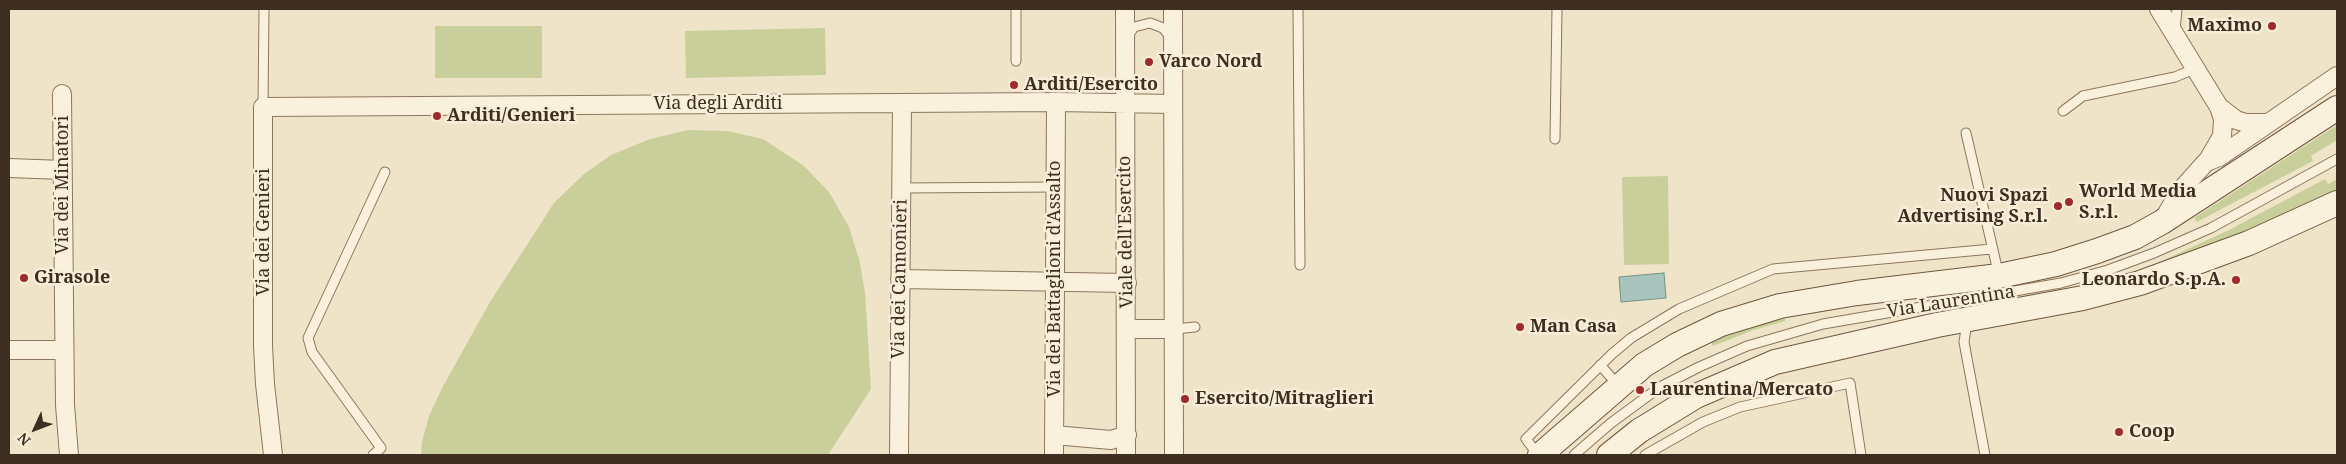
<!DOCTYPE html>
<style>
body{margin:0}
#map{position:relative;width:2346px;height:464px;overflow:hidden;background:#f0e4c8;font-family:"Noto Serif",serif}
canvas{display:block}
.frame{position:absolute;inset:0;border:10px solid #3d2e20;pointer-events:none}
.north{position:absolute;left:10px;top:404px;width:50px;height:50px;-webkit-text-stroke:4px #f7eed8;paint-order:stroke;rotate:227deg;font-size:14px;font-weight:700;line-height:20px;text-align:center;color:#3d2e20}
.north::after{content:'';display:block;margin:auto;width:18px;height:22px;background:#3d2e20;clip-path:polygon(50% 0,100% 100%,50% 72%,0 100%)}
</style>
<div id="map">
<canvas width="2346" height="464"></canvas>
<div class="frame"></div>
<div class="north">N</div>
</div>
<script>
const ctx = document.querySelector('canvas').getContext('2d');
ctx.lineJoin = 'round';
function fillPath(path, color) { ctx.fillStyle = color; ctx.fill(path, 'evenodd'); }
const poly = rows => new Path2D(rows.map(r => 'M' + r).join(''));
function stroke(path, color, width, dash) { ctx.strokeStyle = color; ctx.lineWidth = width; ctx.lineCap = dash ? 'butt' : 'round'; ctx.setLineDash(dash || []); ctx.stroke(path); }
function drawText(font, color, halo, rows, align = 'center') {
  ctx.font = font + ' "Noto Serif",serif'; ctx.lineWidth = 5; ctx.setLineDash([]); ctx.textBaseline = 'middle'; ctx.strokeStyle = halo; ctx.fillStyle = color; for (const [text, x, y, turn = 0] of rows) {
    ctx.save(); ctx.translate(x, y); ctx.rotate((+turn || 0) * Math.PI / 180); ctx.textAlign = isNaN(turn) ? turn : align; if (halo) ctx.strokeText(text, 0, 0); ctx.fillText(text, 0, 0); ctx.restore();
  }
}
fillPath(poly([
 [435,26,542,26,542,78,435,78],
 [825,28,826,75,686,78,685,31],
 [2337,125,2337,140,2311,156,2313,161,2197,222,2194,218],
 [688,130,727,131,763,139,804,166,829,192,849,227,859,259,865,292,871,389,828,455,421,455,422,442,429,416,442,388,490,302,554,203,584,174,611,155,650,139],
 [1668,176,1669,264,1624,265,1622,177],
 [2325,179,2328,184,2337,179,2337,190,2282,218,2153,268,2153,265,2227,231],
 [1785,317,1785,321,1754,330,1713,346,1711,341,1752,325]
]), '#c9cf9b');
const water = poly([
 [1664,273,1666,298,1621,302,1619,277,1664,273]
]);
fillPath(water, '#a9c4bc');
stroke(water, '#6f938a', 1);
const lane = poly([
 [1298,9,1300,265],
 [2175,30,2177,9],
 [1128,36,1134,27,1150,23,1163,28,1171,38],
 [1016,61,1016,9],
 [263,107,264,9],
 [2063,111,2083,96,2175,77,2194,69],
 [1966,133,1999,276],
 [1555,139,1557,9],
 [901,188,1056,187],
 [1967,322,1964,342,1985,455],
 [1174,329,1195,327],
 [1600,365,1618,385],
 [373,455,381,448,312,352,308,338,385,172],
 [1538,455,1526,439,1612,354,1631,338,1679,309,1773,269,1992,249],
 [1574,455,1611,423,1660,387,1699,367,1747,346,1823,324,2061,283,2108,270,2154,253,2211,228,2337,159],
 [1645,455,1703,422,1740,407,1850,383,1861,455]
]);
const street = poly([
 [1125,9,1126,455],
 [1173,9,1174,455],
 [2159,9,2219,107,2223,119,2222,136,2207,162],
 [62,94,65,405,69,455],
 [2219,107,2236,120,2246,123,2267,123],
 [9,168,63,170],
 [2163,220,2181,190,2206,162,2219,157,2337,76],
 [900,279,1127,283],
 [1126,329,1174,329],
 [9,350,64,350],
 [1054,435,1111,440,1127,435],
 [273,455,265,384,263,346,263,107,1056,102,1173,104],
 [899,455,902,103],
 [1054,455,1056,102]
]);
const secondary = poly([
 [1540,455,1644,365,1677,345,1721,324,1780,306,1857,293,1999,276,2056,264,2097,251,2135,237,2162,222,2337,108],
 [1609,455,1639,431,1696,396,1775,362,1937,325,2083,298,2140,283,2249,243,2337,203]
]);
stroke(lane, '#8d765c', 11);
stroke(street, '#8d765c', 20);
stroke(secondary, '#6f573f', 26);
stroke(lane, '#faf1dc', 9);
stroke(street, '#faf1dc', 18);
stroke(secondary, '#faf1dc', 24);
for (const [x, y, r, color] of [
 [2272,26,5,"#9e2a2b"],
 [1149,62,5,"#9e2a2b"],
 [1014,85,5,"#9e2a2b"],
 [437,116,5,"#9e2a2b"],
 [2069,202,5,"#9e2a2b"],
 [2058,206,5,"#9e2a2b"],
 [24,278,5,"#9e2a2b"],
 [2236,280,5,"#9e2a2b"],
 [1520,327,5,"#9e2a2b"],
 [1640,390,5,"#9e2a2b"],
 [1185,399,5,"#9e2a2b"],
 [2119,432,5,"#9e2a2b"]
]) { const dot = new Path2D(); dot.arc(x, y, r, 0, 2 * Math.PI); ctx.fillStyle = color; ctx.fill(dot); stroke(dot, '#f7eed8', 2); }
drawText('bold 18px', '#3d2e20', '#f7eed8', [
 ["Maximo",2262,26,"right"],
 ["Varco Nord",1159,62],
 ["Arditi/Esercito",1024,85],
 ["Arditi/Genieri",447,116],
 ["World Media",2079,192],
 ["S.r.l.",2079,213],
 ["Nuovi Spazi",2048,196,"right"],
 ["Advertising S.r.l.",2048,217,"right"],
 ["Girasole",34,278],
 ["Leonardo S.p.A.",2226,280,"right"],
 ["Man Casa",1530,327],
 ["Laurentina/Mercato",1650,390],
 ["Esercito/Mitraglieri",1195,399],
 ["Coop",2129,432]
], 'left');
drawText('18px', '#3d2e20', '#f7eed8', [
 ["Via degli Arditi",718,104],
 ["Via dei Minatori",63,185,-90],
 ["Via dei Genieri",264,232,-90],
 ["Viale dell'Esercito",1126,232,-91],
 ["Via dei Cannonieri",900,279,-89],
 ["Via dei Battaglioni d'Assalto",1055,279,-90],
 ["Via Laurentina",1951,302,-9]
]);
</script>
